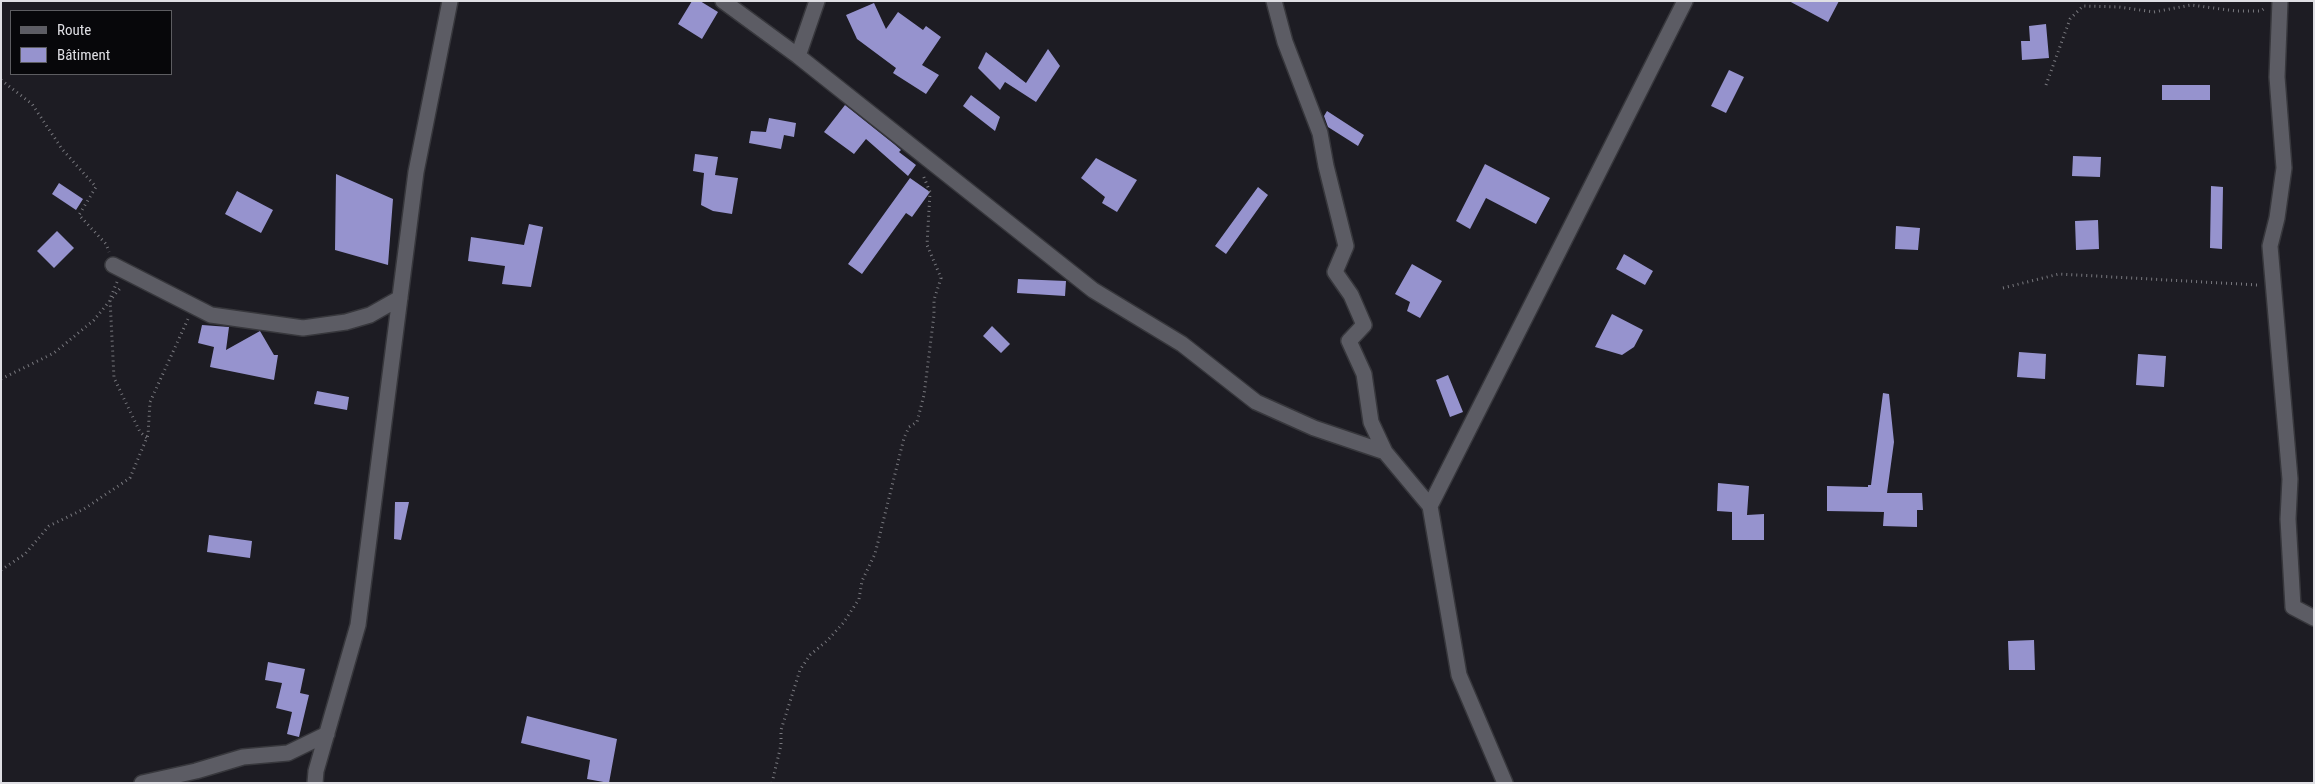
<!DOCTYPE html>
<meta charset="utf-8">
<style>
body{margin:0}
#map{position:relative;width:2315px;height:784px;overflow:hidden;background:#1d1c23;font-family:"Roboto Condensed",sans-serif}
canvas{display:block}
.frame{position:absolute;inset:0;border:2px solid #dfdfe4;pointer-events:none}
.legend{position:absolute;left:10px;top:10px;width:162px;height:65px;box-sizing:border-box;background:#07070a;border:1px solid #5d5d61;margin:0;padding:6px 9px;list-style:none;font-size:15px;color:#dfdfe4}
.legend li{display:flex;align-items:center;gap:10px;height:25px}
.legend b{width:25px;border:1px solid #5d5d61}
</style>
<div id="map">
<canvas width="2315" height="784"></canvas>
<div class="frame"></div>
<ul class="legend">
<li><b style="height:6px;background:#5c5c64"></b>Route</li>
<li><b style="height:14px;background:#9693ce"></b>Bâtiment</li>
</ul>
</div>
<script>
const ctx = document.querySelector('canvas').getContext('2d');
ctx.lineJoin = 'round';
function fillPath(path, color) { ctx.fillStyle = color; ctx.fill(path, 'evenodd'); }
const poly = rows => new Path2D(rows.map(r => 'M' + r).join(''));
function stroke(path, color, width, dash) { ctx.strokeStyle = color; ctx.lineWidth = width; ctx.lineCap = dash ? 'butt' : 'round'; ctx.setLineDash(dash || []); ctx.stroke(path); }
fillPath(poly([
 [692,1,700,1,718,12,702,39,678,24],
 [1789,1,1839,1,1828,22],
 [874,3,886,29,898,12,923,30,926,26,941,37,922,65,939,75,926,94,893,73,896,68,857,39,846,15],
 [2046,24,2049,58,2022,60,2021,41,2030,41,2029,26],
 [1048,49,1060,66,1036,102,1005,82,1000,90,978,68,986,52,1026,83],
 [1729,70,1744,77,1726,113,1711,106],
 [2162,85,2210,85,2210,100,2162,100],
 [971,95,1000,117,995,131,963,106],
 [845,105,894,144,901,150,899,152,916,165,908,176,866,139,854,154,824,132],
 [1327,111,1364,135,1358,146,1328,127,1324,116],
 [769,118,796,123,794,137,784,135,781,149,749,143,751,131,766,132],
 [695,154,718,157,715,175,738,178,732,214,713,211,701,205,704,173,693,171],
 [2073,156,2101,157,2100,177,2072,176],
 [1096,158,1137,180,1117,212,1102,203,1105,197,1081,178],
 [1485,164,1550,198,1536,224,1486,198,1470,229,1456,221],
 [336,174,393,199,388,265,335,250],
 [910,178,930,192,912,217,906,213,862,274,848,264],
 [59,183,83,199,76,210,52,194],
 [2211,186,2223,187,2222,249,2210,248],
 [1258,187,1268,195,1226,254,1215,246],
 [237,191,273,210,261,233,225,214],
 [2098,220,2099,249,2076,250,2075,221],
 [529,224,543,227,531,287,502,284,505,266,468,261,471,237,524,245],
 [1896,226,1920,228,1918,250,1895,249],
 [57,231,74,248,54,268,37,251],
 [1624,254,1653,271,1645,285,1616,269],
 [1412,264,1442,281,1420,318,1407,311,1410,302,1395,294],
 [1018,279,1066,281,1065,296,1017,293],
 [1612,314,1643,330,1634,347,1622,355,1595,347],
 [202,325,229,327,226,350,260,331,274,355,278,355,274,380,210,367,214,347,198,343],
 [992,326,1010,344,1001,353,983,336],
 [2019,352,2046,354,2045,379,2017,377],
 [2138,354,2166,356,2164,387,2136,385],
 [1448,375,1463,412,1450,417,1436,380],
 [317,391,349,397,347,410,314,404],
 [1883,393,1889,394,1894,442,1887,493,1922,493,1923,510,1917,510,1917,527,1883,526,1884,512,1827,511,1827,486,1868,487,1868,485,1871,485],
 [1718,483,1749,486,1747,515,1764,514,1764,540,1732,540,1732,512,1717,511],
 [395,502,409,502,401,540,394,539],
 [209,535,252,541,250,558,207,552],
 [2034,640,2035,670,2009,670,2008,641],
 [268,662,305,669,300,693,309,695,299,737,287,734,292,712,276,708,282,683,265,680],
 [527,716,617,739,609,783,587,779,590,760,521,743]
]), '#9693ce');
const street = poly([
 [723,1,798,56,1093,290,1182,344,1256,402,1314,428,1385,452,1430,506,1459,675,1505,783],
 [1274,1,1285,42,1320,133,1326,166,1346,246,1335,272,1351,295,1364,325,1349,341,1364,374,1371,422,1385,452],
 [2280,1,2277,77,2284,168,2277,218,2270,246,2290,479,2288,519,2293,607,2314,618],
 [798,56,817,1],
 [113,265,211,315,303,328,346,322,370,315,400,298],
 [1430,506,1685,1],
 [142,783,196,771,243,757,288,753,327,734],
 [315,783,316,771,358,625,416,172,450,1]
]);
stroke(street, '#37373c', 18);
stroke(poly([
 [1,80,32,104,62,149,96,187,79,215,106,244,109,252],
 [2046,85,2070,19,2083,6,2119,7,2154,12,2191,5,2236,11,2261,11,2265,8],
 [117,282,110,299,114,378,140,432,147,438],
 [2003,288,2059,274,2258,285],
 [1,379,54,353,94,320,122,286],
 [1,570,25,554,49,526,84,509,130,478,148,435,150,402,188,319],
 [772,783,781,745,781,730,800,670,810,655,828,640,844,622,859,599,862,581,875,554,904,438,909,427,917,422,924,395,934,315,934,300,941,278,927,245,930,192,923,175]
]), '#78787e', 3, [1, 4]);
stroke(street, '#5c5c64', 15);
</script>
